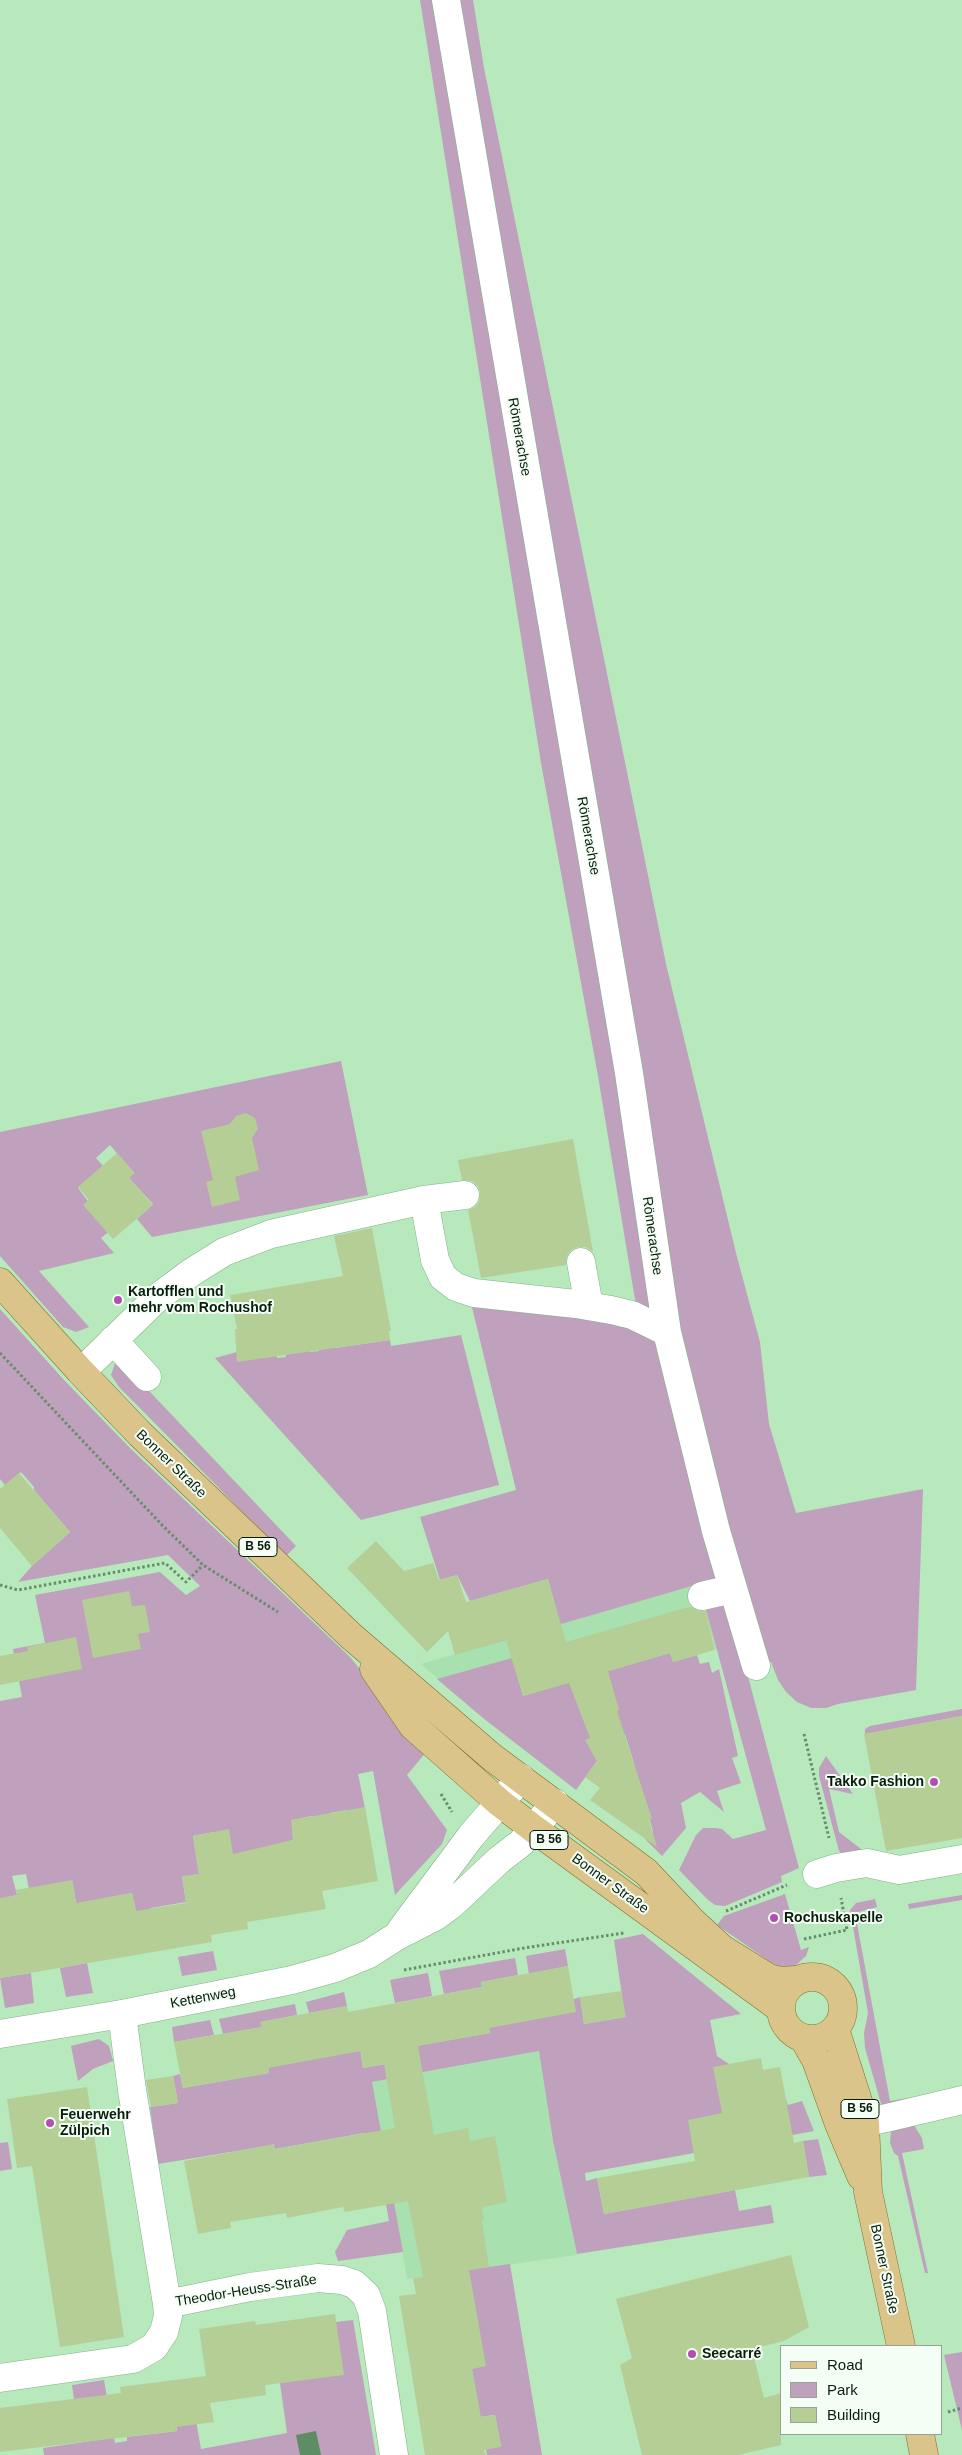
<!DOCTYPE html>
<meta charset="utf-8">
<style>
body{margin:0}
#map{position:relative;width:962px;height:2455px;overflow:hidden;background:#b7e9bd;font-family:Helvetica,sans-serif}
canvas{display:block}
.legend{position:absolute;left:780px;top:2345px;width:162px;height:90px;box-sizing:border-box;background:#f4fef5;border:1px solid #96a498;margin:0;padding:6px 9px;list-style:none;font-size:15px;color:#091d0d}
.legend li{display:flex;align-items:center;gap:10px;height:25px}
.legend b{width:25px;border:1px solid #96a498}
</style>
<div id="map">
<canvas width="962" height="2455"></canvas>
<ul class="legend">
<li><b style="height:6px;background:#dac489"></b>Road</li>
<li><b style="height:14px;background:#bfa0bd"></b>Park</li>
<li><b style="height:14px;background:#b4ce96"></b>Building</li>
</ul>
</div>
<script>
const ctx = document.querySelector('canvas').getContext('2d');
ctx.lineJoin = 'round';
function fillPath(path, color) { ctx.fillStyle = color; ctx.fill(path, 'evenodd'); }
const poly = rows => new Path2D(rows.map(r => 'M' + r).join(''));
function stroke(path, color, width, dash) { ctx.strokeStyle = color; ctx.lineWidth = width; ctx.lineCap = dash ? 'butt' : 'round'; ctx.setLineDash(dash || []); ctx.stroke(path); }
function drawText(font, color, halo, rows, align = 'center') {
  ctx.font = font + ' Helvetica,sans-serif'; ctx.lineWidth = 4; ctx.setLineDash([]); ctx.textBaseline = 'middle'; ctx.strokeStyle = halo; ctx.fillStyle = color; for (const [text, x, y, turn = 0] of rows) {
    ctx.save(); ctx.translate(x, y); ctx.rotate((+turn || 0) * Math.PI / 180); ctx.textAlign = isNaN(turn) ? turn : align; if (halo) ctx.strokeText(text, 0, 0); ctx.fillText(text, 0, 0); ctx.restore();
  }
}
fillPath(poly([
 [699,1584,717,1649,483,1718,421,1664],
 [539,2051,553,2142,577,2255,407,2279,372,2082]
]), '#a8e0af');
fillPath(poly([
 [420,0,473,0,484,68,666,964,737,1257,760,1342,769,1424,796,1513,923,1489,916,1690,838,1704,826,1708,811,1708,797,1702,786,1692,778,1680,771,1662,746,1669,799,1868,781,1876,782,1882,725,1906,715,1905,707,1899,679,1870,696,1835,703,1828,715,1828,722,1829,733,1839,766,1830,699,1584,475,1649,556,1609,548,1579,470,1601,457,1575,440,1580,420,1517,516,1490,472,1307,504,1307,639,1324,598,1076,541,763],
 [341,1061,368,1195,152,1237,137,1219,153,1204,129,1178,134,1173,110,1145,96,1158,103,1166,78,1188,110,1231,101,1238,114,1253,39,1271,89,1327,76,1332,63,1327,0,1256,0,1132],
 [0,1309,65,1381,131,1449,350,1657,427,1751,407,1775,447,1830,442,1844,395,1895,373,1771,358,1774,366,1813,349,1816,347,1810,330,1813,330,1819,312,1816,292,1820,293,1840,234,1855,214,1832,193,1836,199,1874,182,1877,186,1902,151,1908,138,1921,132,1893,105,1898,110,1926,81,1930,72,1880,32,1906,26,1874,12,1876,17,1895,0,1899,0,1701,22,1697,13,1649,45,1643,35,1595,160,1572,186,1595,200,1586,168,1555,18,1582,32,1566,70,1532,34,1490,34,1487,21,1472,5,1485,0,1479],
 [461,1335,499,1485,361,1520,215,1358,237,1352,276,1351,277,1358,286,1357,285,1348,309,1345,310,1352,319,1351,318,1343,335,1348,390,1340,391,1346],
 [117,1357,296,1546,286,1556,119,1387,111,1375],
 [670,1653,673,1662,697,1655,700,1664,709,1662,712,1673,719,1669,738,1756,732,1758,741,1783,717,1791,724,1812,700,1792,681,1803,686,1828,662,1856,645,1839,653,1831,640,1785,625,1774,634,1763,625,1734,603,1743,598,1735,586,1740,597,1761,576,1790,483,1718,437,1679,512,1658,523,1696],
 [962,1709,962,1716,865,1734,865,1729,870,1726],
 [826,1756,853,1794,829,1789,839,1832,865,1852,843,1855,839,1851,819,1776,819,1768],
 [785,1894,801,1950,809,1947,806,1956,794,1967,778,1966,769,1961,717,1925,724,1916],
 [962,1895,962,1900,909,1909,908,1904],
 [875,1899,877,1907,855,1913,890,2101,908,2098,909,2102,882,2107,865,2048,864,2033,868,2013,850,1910,856,1903],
 [643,1934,741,2014,710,2020,717,2056,729,2064,732,2080,722,2111,786,2099,788,2105,802,2101,814,2131,585,2173,586,2181,597,2178,604,2214,735,2190,739,2211,771,2205,774,2223,577,2254,553,2141,539,2051,407,2075,404,2048,490,2033,489,2028,580,1997,584,2024,625,2017,614,1940],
 [565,1949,568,1966,529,1974,526,1956],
 [213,1951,217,1970,182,1976,178,1957],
 [515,1958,518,1975,481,1982,482,1987,444,1994,439,1971],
 [87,1963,93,1993,66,1997,60,1968],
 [31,1973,34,2003,5,2008,0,1978],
 [428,1973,432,1996,395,2003,390,1980],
 [344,1992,347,2006,309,2013,306,2002],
 [295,2004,297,2015,261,2022,262,2027,223,2034,219,2019],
 [210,2020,214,2035,174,2042,172,2027],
 [99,2039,109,2046,113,2061,93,2069,78,2081,71,2046],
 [359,2041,363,2068,391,2063,393,2078,372,2082,403,2252,338,2261,335,2252,347,2230,389,2221,382,2182,373,2184,364,2133,275,2149,273,2145,158,2164,150,2107,178,2103,173,2076,180,2074,183,2088,269,2073,268,2068],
 [914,2125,922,2138,924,2149,902,2153,928,2273,925,2273,898,2156,894,2153,890,2143,891,2131],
 [818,2139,827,2175,809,2177,803,2141],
 [8,2142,12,2169,0,2171,0,2143],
 [510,2264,542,2455,487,2455,486,2449,501,2446,495,2415,479,2417,472,2369,468,2270],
 [353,2320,376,2455,44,2455,43,2448,98,2440,93,2397,74,2400,72,2385,104,2380,115,2443,127,2441,127,2437,177,2431,171,2390,190,2387,201,2449,287,2433,280,2383,294,2381,336,2322],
 [962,2352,962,2430,944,2355]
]), '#bfa0bd');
fillPath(poly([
 [316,2431,321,2455,300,2455,296,2435]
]), '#5c8d64');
fillPath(poly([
 [246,1113,255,1118,258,1129,252,1138,259,1170,235,1177,240,1200,212,1207,206,1182,213,1180,201,1131,230,1124,236,1116],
 [573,1139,593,1252,586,1247,578,1247,571,1250,567,1256,566,1265,481,1278,468,1210,475,1207,479,1202,480,1193,478,1186,472,1181,462,1180,458,1160],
 [117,1153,135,1173,129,1178,153,1205,113,1239,83,1205,89,1200,78,1187],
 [372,1228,391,1331,389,1331,390,1340,237,1362,235,1329,237,1329,230,1293,231,1295,343,1276,334,1236],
 [19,1473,70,1532,32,1566,0,1528,0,1489],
 [376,1541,404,1571,433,1563,439,1580,457,1575,466,1602,548,1579,566,1642,685,1608,691,1607,698,1611,706,1611,714,1650,673,1662,670,1653,608,1671,619,1710,617,1711,652,1819,649,1820,657,1847,590,1800,600,1788,585,1777,597,1761,585,1740,590,1738,569,1683,523,1696,506,1640,455,1655,448,1631,427,1652,347,1568],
 [129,1591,132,1606,145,1605,150,1632,138,1634,141,1649,93,1658,82,1600],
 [76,1637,82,1669,0,1685,0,1656,28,1651,27,1647],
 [962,1716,962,1838,886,1851,864,1734],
 [365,1807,378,1881,322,1891,326,1909,247,1922,248,1929,211,1935,212,1942,0,1978,0,1898,17,1895,16,1890,72,1880,76,1903,132,1893,136,1911,186,1903,182,1876,199,1874,193,1836,229,1829,233,1854,293,1840,291,1820],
 [568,1966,576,2012,489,2028,490,2033,418,2046,434,2135,468,2128,470,2141,495,2136,507,2202,482,2207,484,2220,482,2221,489,2267,469,2270,486,2366,472,2369,481,2417,495,2415,501,2447,484,2450,486,2455,425,2455,399,2296,416,2294,413,2278,423,2277,408,2201,345,2212,343,2207,287,2218,286,2213,230,2222,231,2228,198,2234,184,2161,274,2144,275,2149,395,2128,384,2064,363,2068,361,2051,268,2068,269,2073,183,2088,174,2042,262,2027,260,2022,347,2006,348,2012,482,1987,481,1982],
 [621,1991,626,2017,584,2024,580,1997],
 [761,2058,763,2070,780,2067,794,2143,803,2141,809,2177,604,2214,597,2178,695,2161,688,2120,722,2113,713,2067],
 [173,2076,178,2103,151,2107,146,2080],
 [87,2087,124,2337,60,2347,32,2166,17,2168,7,2099],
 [791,2255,809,2327,784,2341,752,2349,764,2398,781,2393,781,2445,738,2455,642,2455,620,2365,632,2358,616,2299],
 [335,2314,344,2375,265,2385,266,2395,210,2403,214,2422,176,2427,177,2431,0,2452,0,2408,121,2393,120,2387,206,2376,199,2329,255,2321,256,2325]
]), '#b4ce96');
const minor = poly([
 [446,0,629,1073,667,1332,716,1531,756,1666],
 [424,1200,435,1260,443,1277,456,1287,474,1293,576,1304,611,1310,632,1315,667,1332],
 [581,1262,589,1306],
 [113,1340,147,1377],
 [81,1372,157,1298,192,1272,224,1252,271,1234,424,1200,465,1195],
 [702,1596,732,1589],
 [817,1874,836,1868,867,1863,899,1870,962,1859],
 [401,1930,471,1836,521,1778],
 [0,2034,122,2014,292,1980,335,1968,369,1954,397,1936,436,1916,451,1905,499,1860,521,1843,555,1803],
 [865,2123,962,2100],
 [167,2304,250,2287,318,2278,342,2280,354,2284,366,2295,372,2311,394,2455],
 [0,2378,133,2359,154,2347,164,2332,168,2316,167,2304,132,2090,122,2014]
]);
const major = poly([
 [0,1282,81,1372,140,1434,351,1636,493,1758,646,1872,693,1922,721,1948,769,1978,781,1981,796,1980],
 [374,1669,413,1726,500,1803,534,1829,781,2009],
 '781 2008a31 31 0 1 1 62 0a31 31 0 1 1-62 0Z',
 [835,2029,865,2123,868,2192,901,2346],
 [804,2039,816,2060,839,2124,861,2176],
 [920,2434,924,2455]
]);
stroke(minor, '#82b288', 29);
stroke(major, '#81702b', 29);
stroke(poly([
 [0,1353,162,1525,203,1565,278,1612],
 [0,1585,18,1590,165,1563,186,1582,203,1565],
 [804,1734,829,1838],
 [441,1794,452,1812],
 [726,1911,787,1885],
 [804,1939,847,1930,841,1898],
 [404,1970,524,1948,624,1933],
 [948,2412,962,2408]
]), '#688d6d', 3, [2.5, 2.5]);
stroke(minor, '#fff', 28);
stroke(major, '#dac489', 28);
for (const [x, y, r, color] of [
 [118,1300,5,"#b44eb2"],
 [934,1782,5,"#b44eb2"],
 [774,1918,5,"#b44eb2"],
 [50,2123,5,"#b44eb2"],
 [692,2354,5,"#b44eb2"]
]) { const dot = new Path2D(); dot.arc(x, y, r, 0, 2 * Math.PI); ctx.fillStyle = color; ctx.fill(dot); stroke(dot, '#f4fef5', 2); }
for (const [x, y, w] of [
 [258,1547,38],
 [549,1840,38],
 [860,2109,38]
]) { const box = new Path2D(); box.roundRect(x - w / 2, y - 9.5, w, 19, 4); ctx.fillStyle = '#f4fef5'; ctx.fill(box); stroke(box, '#091d0d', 1); }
drawText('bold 12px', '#091d0d', null, [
 ["B 56",258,1547],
 ["B 56",549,1840],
 ["B 56",860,2109]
]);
drawText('14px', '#091d0d', '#f4fef5', [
 ["Römerachse",519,437,80],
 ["Römerachse",588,836,80],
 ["Römerachse",652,1236,82],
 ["Bonner Straße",171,1464,44],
 ["Bonner Straße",610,1884,36],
 ["Kettenweg",203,1998,-11],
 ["Bonner Straße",884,2269,78],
 ["Theodor-Heuss-Straße",246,2291,-9]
]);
drawText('bold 14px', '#091d0d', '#f4fef5', [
 ["Kartofflen und",128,1292],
 ["mehr vom Rochushof",128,1308],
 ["Takko Fashion",924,1782,"right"],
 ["Rochuskapelle",784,1918],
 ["Feuerwehr",60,2115],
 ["Zülpich",60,2131],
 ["Seecarré",702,2354]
], 'left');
</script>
